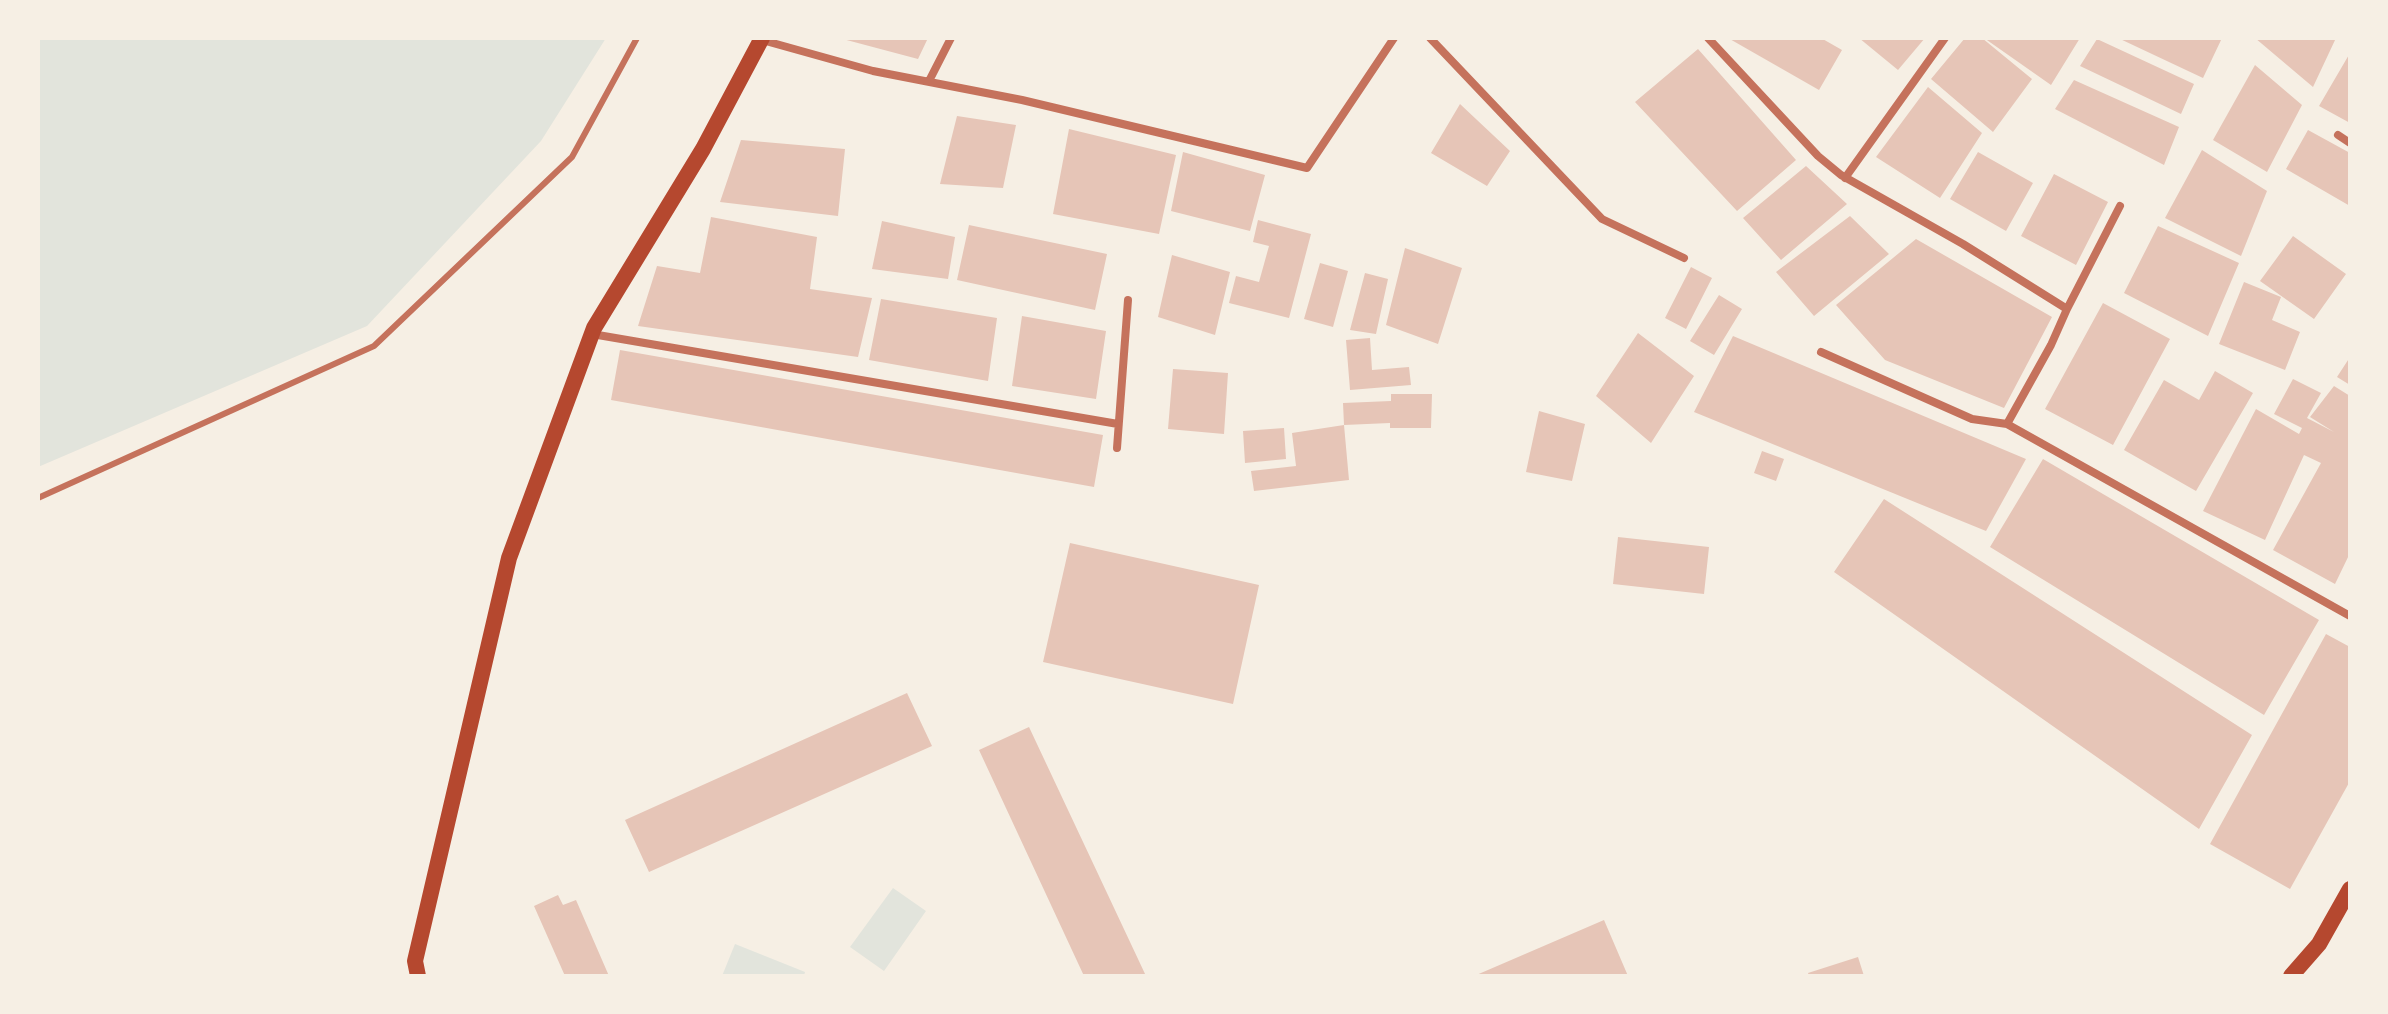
<!DOCTYPE html>
<style>
body{margin:0}
#map{position:relative;width:2388px;height:1014px;overflow:hidden;background:#f6efe4;font-family:"PT Sans",sans-serif}
canvas{display:block}
.frame{position:absolute;inset:0;border:40px solid #f6efe4;pointer-events:none}
</style>
<div id="map">
<canvas width="2388" height="1014"></canvas>
<div class="frame"></div>
</div>
<script>
const ctx = document.querySelector('canvas').getContext('2d');
ctx.lineJoin = 'round';
function fillPath(path, color) { ctx.fillStyle = color; ctx.fill(path, 'evenodd'); }
const poly = rows => new Path2D(rows.map(r => 'M' + r).join(''));
function stroke(path, color, width, dash) { ctx.strokeStyle = color; ctx.lineWidth = width; ctx.lineCap = dash ? 'butt' : 'round'; ctx.setLineDash(dash || []); ctx.stroke(path); }
fillPath(poly([
 [38,38,606,38,541,141,367,326,38,467],
 [893,888,926,911,884,971,850,947],
 [735,944,805,972,804,976,722,976]
]), '#e2e4dc');
fillPath(poly([
 [839,38,928,38,918,59],
 [1728,38,1821,38,1842,50,1819,90],
 [1859,38,1925,38,1898,70],
 [1965,38,1982,38,2032,79,1993,132,1931,79],
 [1984,38,2080,38,2051,85],
 [2118,38,2222,38,2203,78],
 [2255,38,2336,38,2313,87],
 [2097,39,2194,84,2181,114,2080,66],
 [1698,49,1796,160,1737,211,1635,102],
 [2350,53,2350,123,2319,106],
 [2255,65,2302,105,2267,172,2213,140],
 [2074,80,2179,127,2164,165,2055,109],
 [1928,87,1982,133,1940,198,1876,157],
 [1460,104,1510,151,1487,186,1431,153],
 [957,116,1016,125,1003,188,940,184],
 [1069,129,1176,155,1159,234,1053,214],
 [2308,130,2350,153,2350,206,2286,169],
 [741,140,845,149,838,216,720,202],
 [2202,150,2267,191,2241,256,2165,218],
 [1183,152,1265,175,1250,231,1171,211],
 [1978,152,2033,183,2006,231,1950,199],
 [1806,166,1847,204,1781,260,1743,218],
 [2054,174,2108,202,2076,265,2021,236],
 [1850,216,1889,254,1814,316,1776,272],
 [711,217,817,237,810,289,872,298,858,357,638,326,657,266,700,273],
 [1258,220,1311,234,1289,318,1229,303,1236,276,1259,282,1269,246,1253,242],
 [882,221,955,237,948,279,872,269],
 [969,225,1107,254,1095,310,957,280],
 [2158,226,2239,263,2208,336,2124,293],
 [2293,236,2346,274,2314,319,2260,281],
 [1916,239,2052,317,2004,408,1885,360,1836,305],
 [1405,248,1462,268,1438,344,1386,325],
 [1172,255,1230,272,1215,335,1158,317],
 [1320,263,1348,271,1333,327,1304,319],
 [1691,267,1712,278,1686,329,1665,318],
 [1365,273,1388,279,1376,334,1350,330],
 [2244,282,2281,297,2272,320,2300,332,2285,370,2219,344],
 [1719,295,1742,309,1714,355,1690,341],
 [881,299,997,318,988,381,869,360],
 [2103,303,2170,339,2113,445,2045,409],
 [1022,316,1106,331,1096,399,1012,386],
 [1638,333,1694,376,1651,443,1596,396],
 [1733,336,2026,459,1986,531,1694,412],
 [1370,338,1372,370,1409,367,1411,385,1350,390,1346,340],
 [620,350,1103,435,1094,487,611,400],
 [2350,357,2350,385,2337,377],
 [1173,369,1228,373,1224,434,1168,429],
 [2215,371,2253,393,2196,491,2124,450,2164,380,2199,400],
 [2293,379,2321,393,2307,418,2334,432,2310,417,2334,386,2350,396,2350,553,2335,584,2273,550,2321,463,2304,455,2265,540,2203,511,2256,409,2299,434,2302,428,2274,414],
 [1391,394,1432,394,1431,428,1390,428,1390,423,1344,425,1343,403,1391,401],
 [1539,411,1585,424,1572,481,1526,472],
 [1344,425,1349,480,1254,491,1251,471,1296,466,1292,433],
 [1284,428,1286,459,1245,463,1243,431],
 [1762,451,1784,459,1776,481,1754,473],
 [2043,459,2319,620,2264,715,1990,547],
 [1884,499,2252,735,2199,829,1834,572],
 [1618,537,1709,547,1704,594,1613,584],
 [1070,543,1259,585,1233,704,1043,662],
 [2326,634,2350,647,2350,781,2290,889,2210,844],
 [907,693,932,746,649,872,625,820],
 [1029,727,1146,976,1084,976,979,750],
 [558,895,563,905,576,900,609,976,565,976,534,906],
 [1604,920,1628,976,1474,976],
 [1858,957,1864,976,1809,976,1808,973]
]), '#e6c5b7');
stroke(poly([
 [38,498,374,346,572,157,637,38]
]), '#c5725c', 6);
stroke(poly([
 [1430,38,1602,219,1684,258],
 [1708,38,1818,156,1841,175,1963,244,2067,309],
 [762,40,873,71,1022,100,1307,168,1394,38],
 [929,81,951,38],
 [2338,135,2350,143],
 [1845,178,1945,38],
 [592,334,1118,424],
 [1821,352,1972,419,2007,424,2350,616],
 [2007,424,2051,345,2067,309,2120,206],
 [1117,448,1128,300]
]), '#c5725c', 8);
stroke(poly([
 [418,976,415,961,509,558,594,328,703,149,762,38],
 [2291,976,2319,944,2350,889]
]), '#b5482f', 16);
</script>
